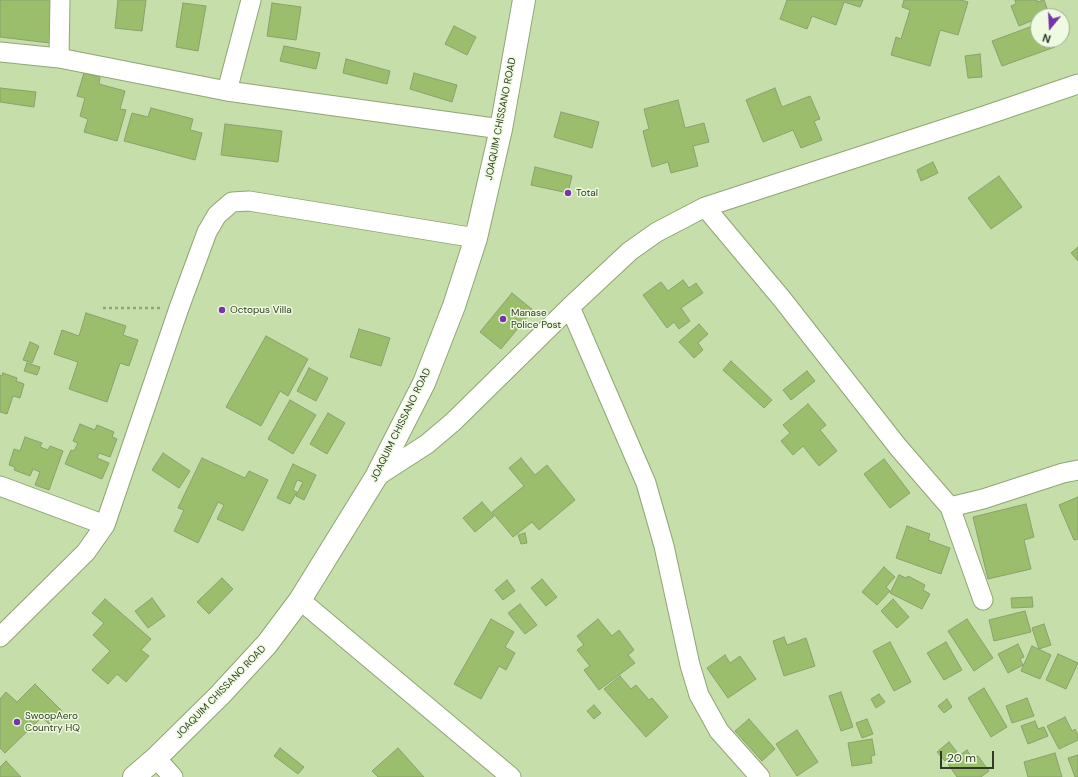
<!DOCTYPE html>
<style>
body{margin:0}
#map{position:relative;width:1078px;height:777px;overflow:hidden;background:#c6dea9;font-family:"DM Sans",sans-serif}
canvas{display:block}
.north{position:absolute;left:1030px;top:8px;width:40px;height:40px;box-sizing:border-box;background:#eefbe0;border:1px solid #a2ae95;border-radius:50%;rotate:198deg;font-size:11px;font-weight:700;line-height:16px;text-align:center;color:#313b25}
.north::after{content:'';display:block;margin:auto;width:14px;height:18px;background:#7733a7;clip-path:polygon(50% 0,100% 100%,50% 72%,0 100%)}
.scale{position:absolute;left:940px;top:751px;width:54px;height:18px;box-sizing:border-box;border:2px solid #313b25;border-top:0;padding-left:5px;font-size:12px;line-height:14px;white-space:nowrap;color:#313b25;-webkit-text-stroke:3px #eefbe0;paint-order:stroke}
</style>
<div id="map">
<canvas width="1078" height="777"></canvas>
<div class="north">N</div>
<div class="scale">20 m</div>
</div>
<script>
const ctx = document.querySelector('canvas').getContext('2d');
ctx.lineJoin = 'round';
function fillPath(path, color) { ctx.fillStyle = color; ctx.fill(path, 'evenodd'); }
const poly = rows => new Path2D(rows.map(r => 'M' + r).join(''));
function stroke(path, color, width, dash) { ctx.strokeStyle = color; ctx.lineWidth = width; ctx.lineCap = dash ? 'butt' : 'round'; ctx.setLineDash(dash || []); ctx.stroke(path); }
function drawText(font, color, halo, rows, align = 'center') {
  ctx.font = font + ' "DM Sans",sans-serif'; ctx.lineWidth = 3; ctx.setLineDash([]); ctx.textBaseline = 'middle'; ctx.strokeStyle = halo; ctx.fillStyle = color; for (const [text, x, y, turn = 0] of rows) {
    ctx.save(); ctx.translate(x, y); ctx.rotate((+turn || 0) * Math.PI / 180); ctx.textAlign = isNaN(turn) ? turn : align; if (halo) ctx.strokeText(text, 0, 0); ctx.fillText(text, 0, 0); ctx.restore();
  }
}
const building = poly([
 [0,0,55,0,50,43,0,37,0,0],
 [118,0,146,0,142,31,115,28,118,0],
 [787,0,863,0,860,7,844,2,836,25,812,16,807,29,780,19,787,0],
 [904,0,961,0,968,2,958,35,940,30,930,66,891,55,896,37,901,39,910,10,902,7,904,0],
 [1015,0,1037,0,1037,2,1044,0,1049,14,1044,16,1038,16,1038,18,1019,26,1011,6,1016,4,1015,0],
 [183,3,206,6,198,51,176,47,183,3],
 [272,3,301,7,296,40,267,36,272,3],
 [1038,24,1038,40,1052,40,1055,47,1002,66,992,41,1038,24],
 [454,26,476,37,467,55,445,44,454,26],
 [284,46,320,53,316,69,280,61,284,46],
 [980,54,982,77,968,78,965,56,980,54],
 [346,59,390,71,387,84,343,73,346,59],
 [84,73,100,77,99,84,125,91,120,109,126,110,117,141,84,132,88,119,80,116,85,98,77,96,84,73],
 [414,73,457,85,452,102,410,89,414,73],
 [0,88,36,92,34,107,0,102,0,88],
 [775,88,782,107,810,96,820,119,814,121,822,140,801,148,793,130,763,142,746,100,775,88],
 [678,100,685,128,704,123,709,142,693,146,698,166,671,173,668,162,652,167,643,131,649,129,644,109,678,100],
 [151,108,193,119,190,130,202,133,195,160,124,141,132,113,148,117,151,108],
 [561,112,599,122,592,148,554,137,561,112],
 [225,124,282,131,278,162,221,155,225,124],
 [933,162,938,173,921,181,917,170,933,162],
 [535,167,572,176,568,193,531,185,535,167],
 [999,176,1022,207,991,229,968,198,999,176],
 [1078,247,1078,261,1071,253,1078,247],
 [683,280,689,288,696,283,703,293,681,308,690,321,679,329,674,322,667,328,643,295,661,282,668,291,683,280],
 [512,293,533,310,501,349,480,332,512,293],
 [86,313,126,326,123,335,138,340,129,366,120,363,107,402,69,389,78,362,54,354,62,330,79,336,86,313],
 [699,324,708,334,698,343,703,350,694,358,679,342,699,324],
 [359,329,390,338,381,366,350,357,359,329],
 [266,336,308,359,288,396,280,391,261,426,226,407,266,336],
 [30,342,39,346,32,363,23,360,30,342],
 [731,361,772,400,764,408,723,370,731,361],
 [27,363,40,367,37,375,24,371,27,363],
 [309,368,328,378,316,401,297,391,309,368],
 [807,371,815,381,791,400,783,390,807,371],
 [3,373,17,378,16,381,24,384,20,398,13,396,7,414,0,412,0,375,2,376,3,373],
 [290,400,316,415,293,454,268,439,290,400],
 [808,404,826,425,820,430,837,451,819,466,803,446,793,455,781,441,790,433,783,425,808,404],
 [328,413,345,423,327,454,310,444,328,413],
 [80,424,95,430,97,425,114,432,112,437,117,439,110,457,99,453,97,458,109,463,102,479,65,464,71,450,74,451,78,443,73,441,80,424],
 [25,437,42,443,40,447,48,450,50,446,63,451,49,490,35,485,40,472,33,469,30,476,14,470,15,467,9,465,14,449,20,451,25,437],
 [163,453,190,471,179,488,152,470,163,453],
 [202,458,245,478,249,471,268,480,243,531,217,519,224,505,218,502,198,543,174,531,184,510,178,508,202,458],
 [521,458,535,475,547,465,575,500,539,530,532,522,513,537,492,512,524,486,509,468,521,458],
 [884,459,910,493,890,508,864,474,884,459],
 [293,464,316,475,304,500,296,496,303,482,297,480,293,490,297,492,290,504,277,498,293,464],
 [1078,497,1078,539,1074,540,1059,505,1078,497],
 [482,502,494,516,475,532,463,518,482,502],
 [1026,504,1034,537,1024,540,1031,569,988,579,973,517,1026,504],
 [907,526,930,534,928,540,950,548,941,574,896,558,907,526],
 [525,533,527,543,521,544,518,535,525,533],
 [884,567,895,577,886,587,890,591,877,605,862,592,884,567],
 [899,575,906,578,908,576,925,585,923,590,930,594,922,609,890,593,899,575],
 [222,578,233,589,209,614,197,602,222,578],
 [542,579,557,597,546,606,531,588,542,579],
 [507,580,515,591,503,600,495,590,507,580],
 [1032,597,1033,607,1012,608,1011,598,1032,597],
 [152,598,165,616,148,628,135,611,152,598],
 [105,599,151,639,141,650,149,656,126,682,117,674,108,684,92,670,110,651,93,635,104,623,92,613,105,599],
 [893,599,909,617,897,628,881,611,893,599],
 [520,604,537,625,525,634,508,613,520,604],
 [1025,611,1031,632,994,641,989,620,1025,611],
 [491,619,514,632,505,647,515,653,506,670,499,666,481,699,454,684,491,619],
 [598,619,612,636,619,630,634,650,628,655,635,663,599,690,584,670,590,666,577,650,584,645,577,636,598,619],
 [967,619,993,658,974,671,948,631,967,619],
 [1044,624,1051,645,1039,649,1032,628,1044,624],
 [784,637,787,645,806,638,815,666,784,676,773,641,784,637],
 [890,642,911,682,894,691,873,651,890,642],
 [946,642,962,670,944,680,927,653,946,642],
 [1018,644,1024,657,1020,659,1023,665,1008,673,998,654,1018,644],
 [1032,646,1051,655,1040,679,1021,671,1032,646],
 [1058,654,1078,663,1066,689,1046,680,1058,654],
 [725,655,730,663,740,656,756,679,728,698,707,668,725,655],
 [620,676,631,689,636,685,649,700,652,698,668,717,646,737,604,689,620,676],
 [35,684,62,711,49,724,42,717,5,753,0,748,0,699,6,692,17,702,35,684],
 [984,688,1007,727,991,737,968,698,984,688],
 [841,692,853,727,841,731,829,696,841,692],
 [879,694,885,702,876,708,871,699,879,694],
 [1027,698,1034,716,1012,723,1006,706,1027,698],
 [947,699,952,707,944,713,938,706,947,699],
 [594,705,601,713,594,719,587,711,594,705],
 [1065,717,1072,731,1075,729,1078,735,1078,740,1059,749,1047,726,1065,717],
 [749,719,775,749,762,761,735,731,749,719],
 [867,719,873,734,862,738,856,723,867,719],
 [1035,721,1038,729,1044,727,1048,736,1028,744,1021,726,1035,721],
 [797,730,818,762,797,776,776,744,797,730],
 [872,739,875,755,871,756,872,763,852,766,848,743,872,739],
 [949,742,957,752,945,761,937,752,949,742],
 [280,748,304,767,298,774,274,756,280,748],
 [398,748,424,777,378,777,372,771,398,748],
 [967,750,972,758,978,756,989,771,981,777,957,777,948,764,967,750],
 [1055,753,1062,777,1028,777,1024,762,1055,753],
 [1078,755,1078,777,1075,777,1068,758,1078,755],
 [6,761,21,777,0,777,0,767,6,761]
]);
fillPath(building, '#9abe6b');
stroke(building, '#8aa16e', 1);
const minor = poly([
 [0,52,59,58,227,91,501,129],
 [59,58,60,0],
 [227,91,251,0],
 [705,207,782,299,898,447,950,507,983,600],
 [570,307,646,483,664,546,690,665,699,695,719,731,760,777],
 [376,477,427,444,453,422,570,307,630,251,657,232,705,207,984,116,1078,84],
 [0,486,105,525],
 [950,507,983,499,1063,473,1078,470],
 [300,600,511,777],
 [0,637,86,552,105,525,179,308,207,232,217,215,232,202,249,201,476,238],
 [156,758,173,777]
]);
const highway = poly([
 [134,777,156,758,220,695,267,644,300,600,376,477,424,383,454,306,476,238,501,129,524,0]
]);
stroke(minor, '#8fa673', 21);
stroke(highway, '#8fa673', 24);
stroke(poly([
 [103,308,161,308]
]), '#92a57b', 2.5, [3, 3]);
stroke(minor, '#fff', 19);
stroke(highway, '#fff', 22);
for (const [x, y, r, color] of [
 [568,193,4,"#7733a7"],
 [222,310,4,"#7733a7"],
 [503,319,4,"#7733a7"],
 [17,722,4,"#7733a7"]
]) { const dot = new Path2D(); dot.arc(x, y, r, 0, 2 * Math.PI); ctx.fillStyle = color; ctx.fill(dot); stroke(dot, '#eefbe0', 1.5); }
drawText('10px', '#313b25', '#eefbe0', [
 ["JOAQUIM CHISSANO ROAD",501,119,-79],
 ["JOAQUIM CHISSANO ROAD",401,425,-64],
 ["JOAQUIM CHISSANO ROAD",221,692,-46]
]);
drawText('10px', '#313b25', '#eefbe0', [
 ["Total",576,193],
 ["Octopus Villa",230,310],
 ["Manase",511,313],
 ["Police Post",511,325],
 ["SwoopAero",25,716],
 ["Country HQ",25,728]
], 'left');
</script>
